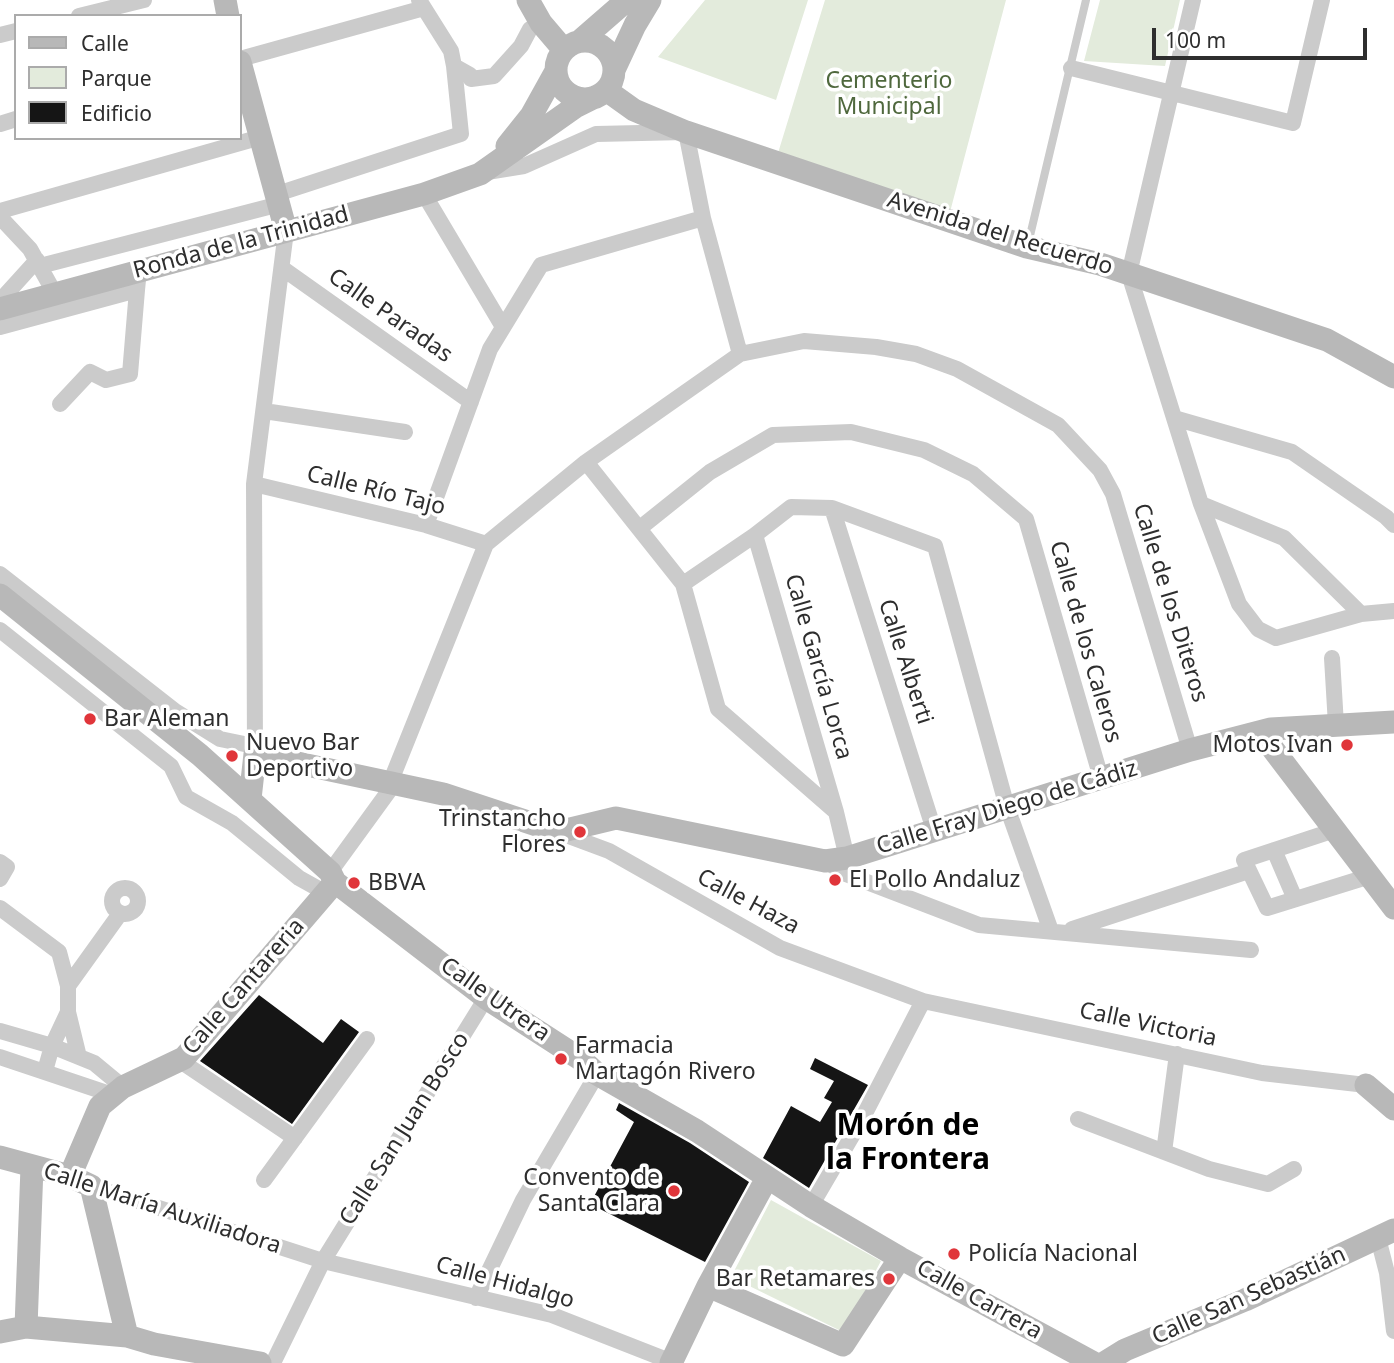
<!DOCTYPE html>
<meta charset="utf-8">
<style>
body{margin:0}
#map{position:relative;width:1394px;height:1363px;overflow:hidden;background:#fff;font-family:"Noto Sans",sans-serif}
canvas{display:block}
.legend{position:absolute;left:14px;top:14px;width:228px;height:126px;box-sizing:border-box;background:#fff;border:2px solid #ababab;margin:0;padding:9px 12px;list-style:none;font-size:21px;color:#2e2e2e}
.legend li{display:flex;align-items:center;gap:14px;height:35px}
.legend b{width:35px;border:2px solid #ababab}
.scale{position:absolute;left:1152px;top:28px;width:215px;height:32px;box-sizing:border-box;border:4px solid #2e2e2e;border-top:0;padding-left:9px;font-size:21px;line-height:24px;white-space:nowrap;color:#2e2e2e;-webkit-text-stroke:5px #fff;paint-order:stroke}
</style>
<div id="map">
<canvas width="1394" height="1363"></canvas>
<ul class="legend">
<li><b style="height:9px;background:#b8b8b8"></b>Calle</li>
<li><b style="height:19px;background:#e3ebdc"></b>Parque</li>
<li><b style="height:19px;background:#151515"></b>Edificio</li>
</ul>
<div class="scale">100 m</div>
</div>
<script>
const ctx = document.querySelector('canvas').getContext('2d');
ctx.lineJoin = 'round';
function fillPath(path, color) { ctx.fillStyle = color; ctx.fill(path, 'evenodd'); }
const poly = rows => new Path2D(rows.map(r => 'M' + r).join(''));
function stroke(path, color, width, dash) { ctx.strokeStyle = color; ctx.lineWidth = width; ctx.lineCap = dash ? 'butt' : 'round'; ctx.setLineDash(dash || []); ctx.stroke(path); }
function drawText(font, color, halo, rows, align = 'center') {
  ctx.font = font + ' "Noto Sans",sans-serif'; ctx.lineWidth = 7; ctx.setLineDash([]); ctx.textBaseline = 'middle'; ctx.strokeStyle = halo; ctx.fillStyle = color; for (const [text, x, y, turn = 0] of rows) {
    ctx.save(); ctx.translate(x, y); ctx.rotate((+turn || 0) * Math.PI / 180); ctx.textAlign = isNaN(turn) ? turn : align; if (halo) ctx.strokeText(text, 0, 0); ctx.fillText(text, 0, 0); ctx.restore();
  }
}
fillPath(poly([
 [705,0,808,0,776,100,658,57],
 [825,0,1006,0,950,212,778,153],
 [1100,0,1180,0,1165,66,1084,61],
 [771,1200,881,1261,843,1332,731,1277]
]), '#e3ebdc');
fillPath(poly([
 [259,995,323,1043,341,1019,359,1032,292,1124,200,1061],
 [815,1058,868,1085,809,1188,763,1158,791,1106,820,1122,832,1102,824,1098,834,1081,810,1069],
 [619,1103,690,1143,749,1182,705,1262,590,1204,634,1122,616,1110]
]), '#151515');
stroke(poly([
 [1028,244,1086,0]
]), '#cbcbcb', 8);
stroke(poly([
 [419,0,451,51,454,66,470,75,471,79,494,76,521,46,530,29,541,23],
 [1193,0,1129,274,1201,504,1239,604,1258,629,1276,638,1361,614,1394,611],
 [79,16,144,0],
 [0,35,16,31],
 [240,59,424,8],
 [1071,68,1293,123,1322,0],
 [0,124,16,119],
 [487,172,524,166,596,134,686,132,703,218,740,354],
 [277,194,461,134,454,66],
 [424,194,503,327],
 [0,211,261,137],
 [0,217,30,249,55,294],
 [40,266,280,204],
 [282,268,471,402],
 [0,301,37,260],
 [0,327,137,290,138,280],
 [60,404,90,372,106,380,130,374,137,290],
 [264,411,405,432],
 [1174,418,1292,452,1386,517,1394,525],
 [586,462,683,584,718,709,836,812],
 [254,484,426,525,486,544],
 [1201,504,1284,538,1361,614],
 [832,508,934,830],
 [426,525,490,349,541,265,703,218],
 [640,528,710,472,773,435,851,432,924,450,973,474,1026,519,1101,778],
 [755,535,836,812,847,858],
 [0,574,175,711,220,739,254,746],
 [683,584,755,535,791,507,832,508,935,546,1007,807,1051,931],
 [0,630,171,766,186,797,232,823,299,878,326,893],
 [1332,658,1336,725],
 [255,754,254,484,286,231],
 [390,783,486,544,586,462,740,354,804,341,876,347,916,354,957,369,1058,425,1100,470,1113,494,1190,750],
 [1335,830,1244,860,1267,908,1370,876],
 [558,832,609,851,780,948,923,1001,1262,1073,1366,1085],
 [1274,850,1295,899],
 [825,861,846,874,979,925,1251,950],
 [0,862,7,867,0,879],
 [330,872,394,784],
 '112 901a13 13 0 1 1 26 0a13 13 0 1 1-26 0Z',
 [0,908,59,952,68,986,68,1012,79,1057],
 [1072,929,1249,871],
 [68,986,119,915],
 [0,1031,52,1046,94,1063,123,1087],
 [0,1057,113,1095],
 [179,1060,295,1138],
 [45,1071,52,1046,68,1012],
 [1078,1119,1209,1169,1268,1184,1294,1169],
 [1164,1152,1177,1054],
 [264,1180,367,1039],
 [91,1186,323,1261,552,1315,672,1362],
 [811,1206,862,1119,923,1001],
 [1378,1238,1387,1273,1394,1331],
 [476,1298,523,1200,597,1074],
 [273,1363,323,1261,486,998]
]), '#cbcbcb', 16);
stroke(poly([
 [225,0,228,16],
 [528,0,541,23,564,50],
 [580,41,627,0],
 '556 70a29 29 0 1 1 58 0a29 29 0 1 1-58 0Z',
 [240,62,286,231],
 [614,70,635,25,650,0],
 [606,90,634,110,686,132,1027,247,1100,264,1327,340,1394,377],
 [507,146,531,116,556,71],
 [0,309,424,194,480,174,575,107,597,96],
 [0,595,200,755,330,872,335,882,486,998,582,1060,597,1074,697,1131,811,1206,900,1258,1094,1363],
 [1260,732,1394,908],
 [250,799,255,754,443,794,558,832,616,818,825,861,847,858,1190,750,1271,729,1394,722],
 [1366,1085,1394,1109],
 [0,1157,70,1176,91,1186,127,1336],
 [70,1176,100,1106,123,1087,184,1058,335,882],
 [708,1286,843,1345,900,1258],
 [26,1327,32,1167],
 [0,1332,26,1327,127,1336,154,1344,260,1363],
 [671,1363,708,1286,767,1178],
 [1104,1363,1125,1350,1245,1300,1394,1230]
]), '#b8b8b8', 23);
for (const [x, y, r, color] of [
 [90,719,7,"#e0353a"],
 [1347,745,7,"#e0353a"],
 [232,756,7,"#e0353a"],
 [580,832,7,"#e0353a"],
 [835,880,7,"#e0353a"],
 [354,883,7,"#e0353a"],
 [561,1059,7,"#e0353a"],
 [674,1191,7,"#e0353a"],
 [954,1254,7,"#e0353a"],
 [889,1279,7,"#e0353a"]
]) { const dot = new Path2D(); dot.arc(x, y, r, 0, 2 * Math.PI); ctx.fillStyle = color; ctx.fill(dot); stroke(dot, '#fff', 2.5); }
drawText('23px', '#4f683d', '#fff', [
 ["Cementerio",889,81],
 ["Municipal",889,107]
]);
drawText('23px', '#2e2e2e', '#fff', [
 ["Avenida del Recuerdo",1000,234,17],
 ["Ronda de la Trinidad",241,243,-15],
 ["Calle Paradas",390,316,35],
 ["Calle Río Tajo",376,491,14],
 ["Calle de los Diteros",1170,603,73],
 ["Calle de los Caleros",1085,642,74],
 ["Calle Alberti",905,662,72],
 ["Calle García Lorca",818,667,74],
 ["Calle Fray Diego de Cádiz",1007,808,-17],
 ["Calle Haza",748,902,28],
 ["Calle Cantareria",244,987,-49],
 ["Calle Utrera",495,1000,35],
 ["Calle Victoria",1148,1025,12],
 ["Calle San Juan Bosco",405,1129,-58],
 ["Calle María Auxiliadora",162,1209,18],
 ["Calle Hidalgo",505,1283,15],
 ["Calle San Sebastián",1249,1296,-24],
 ["Calle Carrera",979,1300,29]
]);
drawText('23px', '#2e2e2e', '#fff', [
 ["Bar Aleman",104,719],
 ["Nuevo Bar",246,743],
 ["Deportivo",246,769],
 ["Motos Ivan",1333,745,"right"],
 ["Trinstancho",566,819,"right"],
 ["Flores",566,845,"right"],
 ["El Pollo Andaluz",849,880],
 ["BBVA",368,883],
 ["Farmacia",575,1046],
 ["Martagón Rivero",575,1072],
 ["Convento de",660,1178,"right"],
 ["Santa Clara",660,1204,"right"],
 ["Policía Nacional",968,1254],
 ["Bar Retamares",875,1279,"right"]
], 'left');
drawText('bold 30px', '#000', '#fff', [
 ["Morón de",908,1126],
 ["la Frontera",908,1160]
]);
</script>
